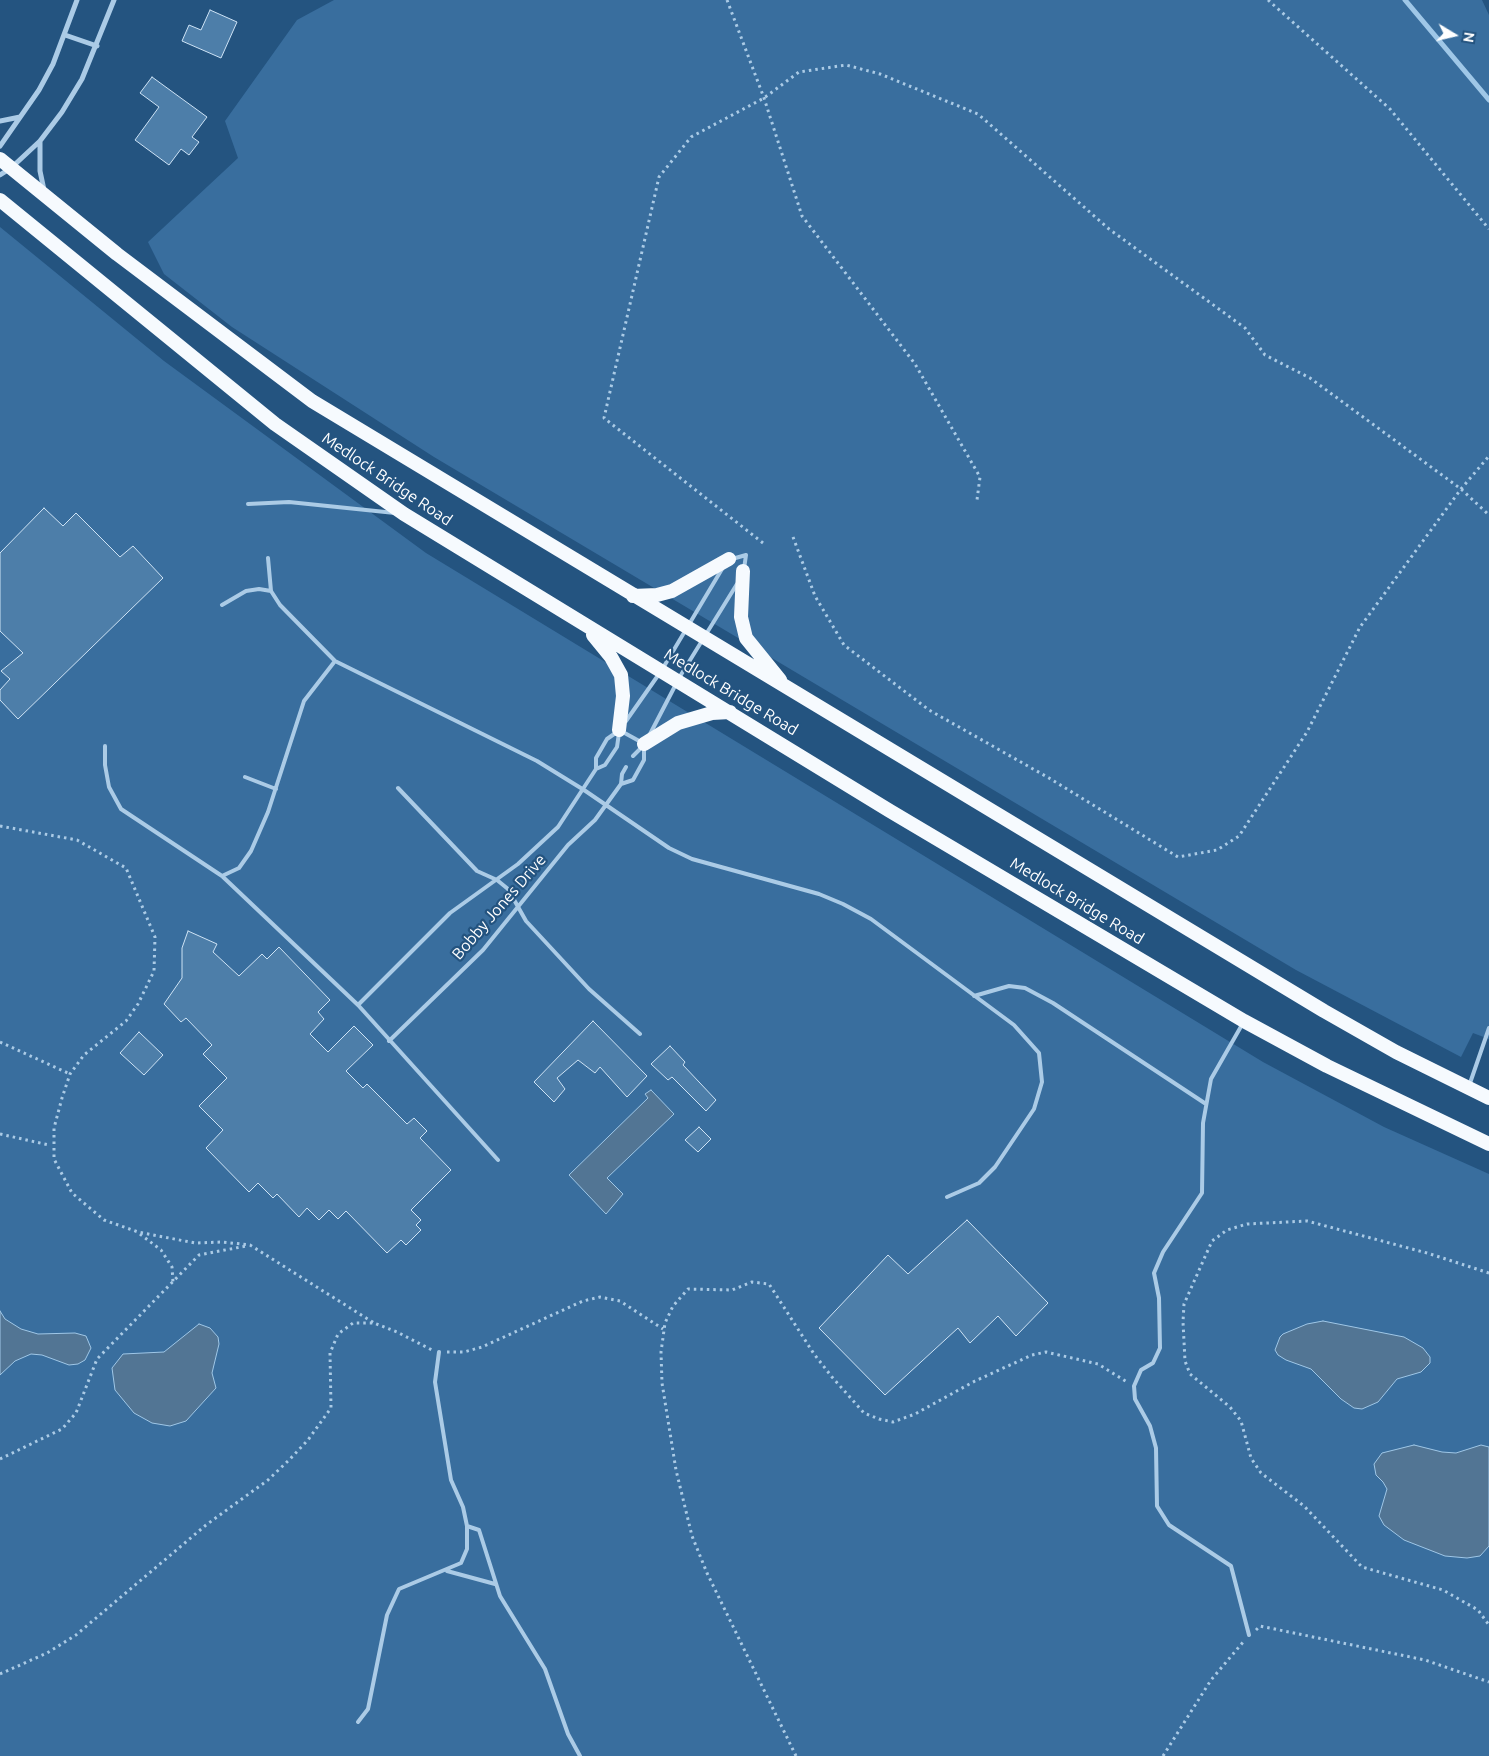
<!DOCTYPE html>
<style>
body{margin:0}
#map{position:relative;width:1489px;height:1756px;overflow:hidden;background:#245480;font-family:Ubuntu,sans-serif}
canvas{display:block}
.north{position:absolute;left:1429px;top:10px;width:50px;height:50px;-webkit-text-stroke:4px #245480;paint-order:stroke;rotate:99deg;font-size:14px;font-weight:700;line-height:20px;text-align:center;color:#fff}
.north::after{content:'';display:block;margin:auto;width:18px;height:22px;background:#fff;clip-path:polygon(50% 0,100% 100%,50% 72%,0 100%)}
</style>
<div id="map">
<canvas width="1489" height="1756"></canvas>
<div class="north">N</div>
</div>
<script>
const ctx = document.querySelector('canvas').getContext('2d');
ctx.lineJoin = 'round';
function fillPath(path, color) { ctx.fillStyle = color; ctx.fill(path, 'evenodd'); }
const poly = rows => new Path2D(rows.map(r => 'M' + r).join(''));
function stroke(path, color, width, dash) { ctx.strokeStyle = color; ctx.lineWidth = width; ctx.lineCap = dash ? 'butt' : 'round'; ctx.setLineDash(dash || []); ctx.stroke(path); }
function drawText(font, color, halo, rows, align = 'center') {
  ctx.font = font + ' Ubuntu,sans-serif'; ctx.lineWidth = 4.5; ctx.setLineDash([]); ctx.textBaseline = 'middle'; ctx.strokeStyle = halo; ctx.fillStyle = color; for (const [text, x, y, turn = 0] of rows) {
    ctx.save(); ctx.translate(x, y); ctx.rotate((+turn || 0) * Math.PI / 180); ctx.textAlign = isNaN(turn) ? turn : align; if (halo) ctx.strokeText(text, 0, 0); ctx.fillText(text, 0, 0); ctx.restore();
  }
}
fillPath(poly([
 [334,0,1482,0,1489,15,1489,1039,1473,1033,1461,1057,1296,970,434,457,232,327,164,274,148,242,238,158,225,121,297,20],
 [0,227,164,361,426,553,1263,1062,1384,1127,1489,1174,1489,1756,0,1756]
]), '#396e9e');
const water = poly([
 [651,1090,674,1114,607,1178,623,1194,606,1214,569,1175,648,1098,645,1094,651,1090],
 [0,1311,5,1319,21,1329,38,1334,75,1333,86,1336,91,1348,85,1360,78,1364,69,1365,42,1355,31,1354,15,1361,0,1375,0,1311],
 [1323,1321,1404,1337,1423,1348,1430,1357,1430,1363,1421,1372,1397,1379,1378,1402,1362,1409,1354,1408,1341,1399,1311,1369,1286,1360,1278,1355,1275,1350,1280,1337,1283,1334,1307,1324,1323,1321],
 [199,1324,210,1328,218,1337,219,1344,212,1373,216,1388,186,1421,170,1426,152,1423,134,1413,115,1390,112,1368,123,1354,164,1352,199,1324],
 [1414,1445,1442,1452,1456,1453,1481,1445,1489,1447,1489,1546,1480,1556,1467,1558,1445,1556,1404,1540,1384,1525,1379,1516,1387,1489,1383,1482,1376,1475,1374,1464,1382,1453,1414,1445]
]);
fillPath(water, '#527594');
stroke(water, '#9fc7e7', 1);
stroke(poly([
 [1405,0,1489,100]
]), '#9fc7e7', 5);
const building = poly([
 [210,10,237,22,221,58,182,41,189,25,201,30,210,10],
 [152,77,207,117,192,137,199,142,189,155,181,149,169,165,135,140,159,107,140,93,152,77],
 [44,508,63,526,76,513,120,557,133,546,163,578,18,719,0,700,0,690,10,679,1,671,23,653,0,631,0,553,44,508],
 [188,931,217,944,213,952,239,976,262,954,267,959,279,947,330,1000,318,1012,324,1019,310,1034,328,1052,354,1026,373,1045,346,1071,363,1088,367,1084,407,1124,414,1118,427,1131,420,1138,451,1170,411,1210,421,1220,416,1225,421,1230,406,1245,401,1240,387,1253,346,1211,338,1219,329,1210,319,1220,307,1208,299,1217,277,1194,273,1198,258,1183,249,1192,206,1148,223,1130,199,1106,227,1078,203,1054,212,1045,186,1018,181,1022,164,1004,182,978,182,948,188,931],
 [593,1021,647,1076,627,1097,600,1067,595,1073,578,1060,557,1078,565,1089,554,1102,534,1082,593,1021],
 [139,1032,163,1055,144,1075,120,1053,139,1032],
 [670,1046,685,1062,683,1065,716,1100,706,1111,672,1077,668,1080,651,1064,670,1046],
 [699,1127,711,1139,698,1152,685,1140,699,1127],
 [967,1220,1048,1303,1016,1336,998,1316,970,1343,958,1328,885,1395,819,1328,888,1255,908,1274,967,1220]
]);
fillPath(building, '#4d7ea9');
stroke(building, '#cee3f5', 1);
stroke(poly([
 [727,0,764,98,802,216,915,364,980,477,977,500],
 [1268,0,1390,109,1489,229],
 [793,537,815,596,844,645,929,710,1049,778,1178,857,1217,850,1239,836,1307,732,1360,627,1461,489,1489,456],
 [763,543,604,418,659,177,691,137,764,98,799,72,846,65,880,74,978,114,1109,229,1245,328,1265,355,1310,378,1461,489,1489,515],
 [0,826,77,840,126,868,155,937,154,971,138,1004,126,1021,84,1055,70,1074,62,1098,54,1128,54,1159,72,1193,104,1220,138,1232,195,1243,222,1242,250,1245,374,1323],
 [0,1042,70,1074],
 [0,1134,49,1145],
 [140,1234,161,1250,172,1267,173,1282],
 [1489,1273,1427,1253,1307,1221,1247,1224,1227,1230,1212,1241,1184,1304,1183,1322,1185,1361,1190,1374,1230,1407,1241,1421,1251,1458,1261,1473,1304,1506,1362,1567,1443,1590,1478,1610,1489,1625],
 [447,1352,464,1352,482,1347,583,1301,600,1297,620,1301,663,1329],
 [0,1459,62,1429,76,1413,97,1359,199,1255,246,1246],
 [1256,1630,1260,1626,1425,1660,1489,1682],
 [0,1674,47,1653,76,1635,206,1525,268,1480,289,1460,308,1440,331,1408,330,1353,338,1334,353,1323,374,1323,397,1332,432,1350],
 [796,1756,707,1573,692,1536,676,1470,662,1383,661,1352,665,1323,673,1306,688,1289,732,1290,752,1282,769,1284,814,1354,832,1377,864,1413,879,1419,893,1422,915,1414,975,1381,1032,1355,1046,1352,1098,1364,1127,1382],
 [1163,1756,1211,1680,1244,1641]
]), '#abcbe6', 3, [2.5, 4]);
stroke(poly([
 [248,504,289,502,395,513],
 [268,558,271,591,280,605,335,661,537,761,584,790,669,848,692,859,819,894,843,904,871,919,1014,1025,1039,1053,1042,1082,1034,1109,995,1167,979,1183,947,1197],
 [732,559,746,555,744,569],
 [222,605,246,591,259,589,271,591],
 [663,668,722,569],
 [679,678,737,584],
 [626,721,659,674],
 [621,731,641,742],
 [649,736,676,684],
 [105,746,105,765,109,787,121,809,222,876,358,1005,498,1160],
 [633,756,643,746],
 [596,769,605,765,617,747,619,733],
 [245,777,276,789],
 [621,784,633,780,644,760,644,747],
 [398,788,477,871,497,880,508,889,526,921,589,989,640,1034],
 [222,876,239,868,251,851,268,812,304,701,335,661],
 [974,996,1009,986,1025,988,1053,1003,1206,1104],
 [358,1005,450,913,518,864,558,827,596,769,596,758,607,739,617,732],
 [1243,1023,1211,1079,1203,1123,1202,1193,1163,1252,1154,1273,1159,1298,1160,1348,1153,1363,1141,1370,1134,1386,1135,1399,1150,1426,1156,1448,1157,1506,1169,1525,1231,1566,1249,1635],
 [389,1041,483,950,568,845,595,820,621,784,622,774,626,767],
 [1469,1086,1489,1028],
 [439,1352,435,1382,451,1480,463,1507,467,1526],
 [447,1571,495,1584],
 [358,1722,368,1709,387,1615,399,1589,461,1563,467,1549,467,1526,479,1530,500,1596,545,1669,568,1734,580,1756]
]), '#abcbe6', 4);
stroke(poly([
 [65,35,97,46],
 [0,121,20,117],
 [40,141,40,171,44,190],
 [0,146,39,90,53,64,77,0],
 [0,175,11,168,40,141,62,112,82,79,114,0]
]), '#abcbe6', 5);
stroke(poly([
 [0,159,117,254,312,401,1324,1011,1396,1052,1489,1098],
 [0,200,275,424,404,514,890,811,1244,1021,1327,1066,1489,1144],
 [743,571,741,617,746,638,780,680],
 [633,596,657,595,672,591,729,559],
 [593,635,611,657,621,675,623,696,619,730],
 [644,744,678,723,712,713,730,712]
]), '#f6fafe', 14);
drawText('16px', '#fff', '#245480', [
 ["Medlock Bridge Road",387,479,34],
 ["Medlock Bridge Road",731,692,31],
 ["Medlock Bridge Road",1077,901,31],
 ["Bobby Jones Drive",499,907,-49]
]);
</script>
